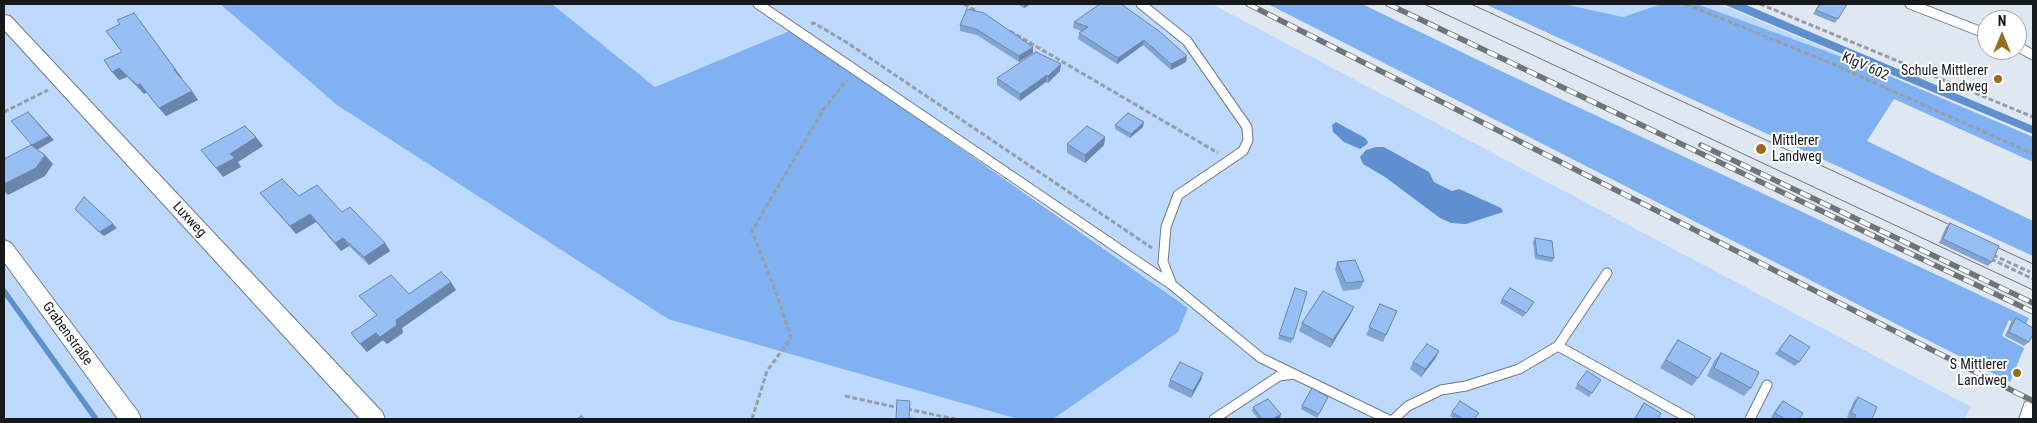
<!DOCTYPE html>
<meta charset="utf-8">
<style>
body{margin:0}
#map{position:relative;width:2037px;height:423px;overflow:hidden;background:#dfe7f1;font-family:"Roboto Condensed",sans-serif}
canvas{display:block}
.frame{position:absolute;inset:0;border:5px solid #16181c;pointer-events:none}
.north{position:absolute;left:1977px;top:10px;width:50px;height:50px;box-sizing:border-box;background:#fff;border:1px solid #a2a3a4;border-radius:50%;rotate:0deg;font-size:14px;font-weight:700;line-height:20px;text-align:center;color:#16181c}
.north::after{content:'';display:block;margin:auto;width:18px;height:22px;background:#9a6c1d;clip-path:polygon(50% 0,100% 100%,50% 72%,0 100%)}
</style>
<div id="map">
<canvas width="2037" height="423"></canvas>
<div class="frame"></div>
<div class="north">N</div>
</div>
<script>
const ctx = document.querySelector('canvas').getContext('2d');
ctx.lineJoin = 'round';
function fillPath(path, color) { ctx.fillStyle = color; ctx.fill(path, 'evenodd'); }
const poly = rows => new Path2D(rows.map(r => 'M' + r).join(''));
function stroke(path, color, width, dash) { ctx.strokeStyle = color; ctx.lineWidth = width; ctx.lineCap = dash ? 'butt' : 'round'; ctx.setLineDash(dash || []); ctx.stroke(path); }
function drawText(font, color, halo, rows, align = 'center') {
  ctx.font = font + ' "Roboto Condensed",sans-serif'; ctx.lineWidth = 4; ctx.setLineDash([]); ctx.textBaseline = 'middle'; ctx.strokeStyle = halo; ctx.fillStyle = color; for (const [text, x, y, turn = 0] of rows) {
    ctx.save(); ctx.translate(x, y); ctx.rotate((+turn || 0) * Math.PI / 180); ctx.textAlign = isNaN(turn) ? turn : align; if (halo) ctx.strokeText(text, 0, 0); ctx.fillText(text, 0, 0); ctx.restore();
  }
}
fillPath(poly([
 [4,4,220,4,337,105,668,319,1018,419,4,419],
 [552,4,1212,4,1971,407,1964,419,1053,419,1178,332,1188,308,855,70,793,30,655,87],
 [1564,4,1661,4,1623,17],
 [1697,4,1719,4,1864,65]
]), '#bdd9fd');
fillPath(poly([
 [220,4,552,4,655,87,792,30,1188,308,1178,332,1053,419,1018,419,668,319,337,105],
 [1268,4,1362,4,1503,72,2029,318,2024,328,2009,320,2002,336,2024,348,2010,382],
 [1485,4,1564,4,1623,17,1661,4,1697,4,1864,65,2033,137,2033,162,1894,99,1867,141,2033,221,2033,256]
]), '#7fb1f3');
fillPath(poly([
 [1723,4,1744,4,2033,126,2033,134],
 [1336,122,1365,138,1368,142,1367,144,1360,149,1344,142,1333,132,1332,125],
 [1376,147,1384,147,1429,172,1434,182,1452,191,1459,189,1501,208,1503,212,1466,224,1451,223,1440,218,1385,177,1363,164,1360,157,1366,150]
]), '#5e8fcf');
stroke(poly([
 [4,291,96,419]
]), '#5e8fcf', 5.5);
const service = poly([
 [758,4,1172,285],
 [1141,4,1187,41,1247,127,1248,140,1243,151,1178,195,1166,227,1163,262,1172,285,1261,358,1294,374],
 [1910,4,1987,34],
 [2017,46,2033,55],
 [1558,346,1607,273],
 [1214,419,1279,376,1294,374,1387,419],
 [1394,419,1408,406,1441,390,1466,386,1519,369,1558,346,1690,419],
 [1750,419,1767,385]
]);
const minor = poly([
 [4,15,10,16,382,412,385,419,360,419,4,30,4,15],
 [4,240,11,243,138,412,141,419,118,419,4,262,4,240],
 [2033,400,2033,419,2019,419,2025,402,2033,400]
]);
stroke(service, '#737a84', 11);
stroke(minor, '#737a84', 2);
stroke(poly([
 [964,4,978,12],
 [1686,4,1828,62,2033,154],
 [1760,4,2033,117],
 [811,24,814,23,846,42,1152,248],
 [1010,31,1218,153],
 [4,112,48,90],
 [1993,255,2030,272],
 [1991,259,2033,279],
 [845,396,899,408],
 [907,409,955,419],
 [752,419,767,371,791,338,777,295,752,231,823,110,847,80]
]), '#989da5', 3, [5, 2.5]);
stroke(service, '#fff', 9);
fillPath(minor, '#fff');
stroke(poly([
 [1424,4,2033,290],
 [1471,4,1961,230],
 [1986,242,2033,264]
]), '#6f747a', 1);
const rail = poly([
 [1248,4,2033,401],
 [1388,4,2033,312],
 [1701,145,2033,303]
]);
stroke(rail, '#6f747a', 5.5);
stroke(rail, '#fff', 4, [11]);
fillPath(poly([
 [1018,4,1031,4,1024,8],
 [1100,4,1186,62,1171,70,1143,45,1117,64,1078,39,1079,33,1082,31,1073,28,1074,22],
 [1819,4,1847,4,1835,23,1813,14],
 [984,13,1033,53,1019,62,977,35,960,31,960,25],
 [140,21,182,78,181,78,198,100,166,116,147,92,144,94,127,77,119,80,122,52],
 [1060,71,1048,83,1046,82,1020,101,997,85,997,78],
 [1115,125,1143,127,1130,138,1115,129],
 [1105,137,1104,145,1085,163,1067,153,1067,144],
 [260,193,342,212,385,243,390,251,369,265,349,246,341,251,316,222,296,234],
 [1950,223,1992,262,1988,266,1939,243,1946,227],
 [1535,238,1554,258,1552,262,1535,259,1533,242],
 [1337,262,1364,281,1360,289,1343,291,1335,270],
 [1295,288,1293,339,1291,343,1278,339],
 [456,290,402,328,403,333,387,344,383,340,367,352,351,333,377,316,359,296,409,294],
 [1502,299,1532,306,1523,317,1500,303],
 [1380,304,1397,311,1383,342,1366,335],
 [1350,315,1330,348,1299,331,1302,323],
 [2016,318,2029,342,2024,346,2005,336,2011,322],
 [1790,335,1799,362,1795,366,1775,354],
 [1678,340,1698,378,1692,386,1660,368,1672,348],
 [1439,351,1435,359,1421,377,1410,369,1413,362],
 [1721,353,1751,388,1744,396,1707,376,1714,361],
 [1587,371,1601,380,1589,397,1575,388],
 [1203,373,1201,380,1191,398,1168,387,1170,380],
 [1328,397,1317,418,1301,409,1302,406],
 [1858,397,1872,419,1851,419,1847,417,1854,401],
 [1783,401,1799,419,1775,419,1771,417,1779,405],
 [1644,403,1658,419,1634,419,1641,407],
 [1253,407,1280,418,1278,419,1258,419,1252,411],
 [1452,412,1479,413,1474,419,1455,419,1450,416]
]), '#82a4d2');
fillPath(poly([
 [1024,4,1031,4,1024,8],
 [134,13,140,21,182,78,180,79,174,70],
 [1144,40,1143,45,1117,64,1118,58],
 [1033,47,1033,53,1019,62,1019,56],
 [1187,56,1186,62,1171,70,1171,64],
 [1061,64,1060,71,1048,83,1048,76],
 [119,68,127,77,119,80,112,72],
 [1047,75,1046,82,1020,101,1020,94],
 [140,84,147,92,144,94,137,85],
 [192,91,198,100,166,116,159,108],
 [28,112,54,140,37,150,32,145],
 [1144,122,1143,127,1130,138,1131,134],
 [256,137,263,146,238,162,241,167,223,177,216,168,230,154],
 [1105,137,1104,145,1085,163,1085,155],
 [45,155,53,164,45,176,8,195,4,191,4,184],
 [310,214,316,222,296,234,290,226],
 [113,224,117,228,104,236,99,232],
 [343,238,349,246,341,251,335,243],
 [385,243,390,251,369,265,364,257],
 [451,282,456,290,402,328,403,333,387,344,380,337,396,320],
 [1354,307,1350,315,1330,348,1333,340],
 [376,333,383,340,367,352,360,344],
 [1439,351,1435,359,1421,377,1425,369],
 [1203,373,1201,380,1191,398,1193,391],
 [1281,414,1280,418,1278,419,1273,419]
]), '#6a86ab');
const building = poly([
 [1100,4,1121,4,1159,31,1187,56,1171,64,1144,40,1118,58,1079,33,1088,27,1074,22,1100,4],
 [1820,4,1847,4,1838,19,1816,10,1820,4],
 [967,9,984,13,1033,47,1019,56,976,29,960,25,967,9],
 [134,13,175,69,174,70,192,91,159,108,140,84,137,85,119,68,112,72,104,60,122,52,106,31,120,24,117,20,134,13],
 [1036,52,1061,64,1048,76,1047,75,1020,94,997,78,1036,52],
 [28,112,49,136,32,145,11,121,28,112],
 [1128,113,1144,122,1131,134,1115,125,1128,113],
 [245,126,256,137,230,154,235,158,216,168,201,150,245,126],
 [1087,126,1105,137,1085,155,1067,144,1087,126],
 [31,145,45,155,36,168,4,184,4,159,31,145],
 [282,179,299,196,317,185,342,212,350,207,385,243,364,257,343,238,335,243,310,214,290,226,260,193,282,179],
 [84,197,113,224,99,232,75,209,84,197],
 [1950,223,1999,246,1992,262,1943,239,1950,223],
 [1535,238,1552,241,1554,258,1537,255,1535,238],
 [1355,260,1364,281,1346,283,1337,262,1355,260],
 [441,272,451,282,396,320,397,325,380,337,376,333,360,344,351,333,377,315,359,296,391,275,409,294,441,272],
 [1295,288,1307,292,1293,339,1279,335,1295,288],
 [1510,288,1534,302,1526,313,1502,299,1510,288],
 [1323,291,1354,307,1333,340,1302,323,1323,291],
 [1380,304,1397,311,1386,335,1369,327,1380,304],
 [2016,318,2033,328,2033,334,2029,342,2009,332,2016,318],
 [1790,335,1810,347,1799,362,1779,350,1790,335],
 [1678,340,1711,358,1698,378,1666,360,1678,340],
 [1427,344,1439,351,1425,369,1413,362,1427,344],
 [1721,353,1759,372,1751,388,1714,368,1721,353],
 [1180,362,1203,373,1193,391,1170,380,1180,362],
 [1587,371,1601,380,1592,393,1577,384,1587,371],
 [1312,388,1328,397,1319,414,1302,406,1312,388],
 [1858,397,1877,407,1872,419,1854,419,1856,415,1851,413,1858,397],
 [1268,399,1281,414,1273,419,1262,419,1253,407,1268,399],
 [897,400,910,401,909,418,925,419,896,419,897,400],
 [1460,401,1479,413,1474,419,1463,419,1452,412,1460,401],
 [1783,401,1803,413,1799,419,1785,419,1775,413,1783,401],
 [1644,403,1661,413,1658,419,1635,419,1644,403],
 [581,416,585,419,578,419,581,416]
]);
fillPath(building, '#97bff4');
stroke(building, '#6a86ab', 1);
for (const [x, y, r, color] of [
 [1998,79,5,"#9a6c1d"],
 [1761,149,6,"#9a6c1d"],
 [2017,373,5,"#9a6c1d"]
]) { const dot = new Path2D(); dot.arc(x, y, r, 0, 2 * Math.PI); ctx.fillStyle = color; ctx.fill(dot); stroke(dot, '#fff', 2); }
drawText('14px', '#16181c', '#fff', [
 ["KlgV 602",1865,67,24],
 ["Luxweg",189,220,47],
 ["Grabenstraße",67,334,54]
]);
drawText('14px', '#16181c', '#fff', [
 ["Schule Mittlerer",1988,71],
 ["Landweg",1988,87],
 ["Mittlerer",1772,141,"left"],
 ["Landweg",1772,157,"left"],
 ["S Mittlerer",2007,365],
 ["Landweg",2007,381]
], 'right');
</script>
